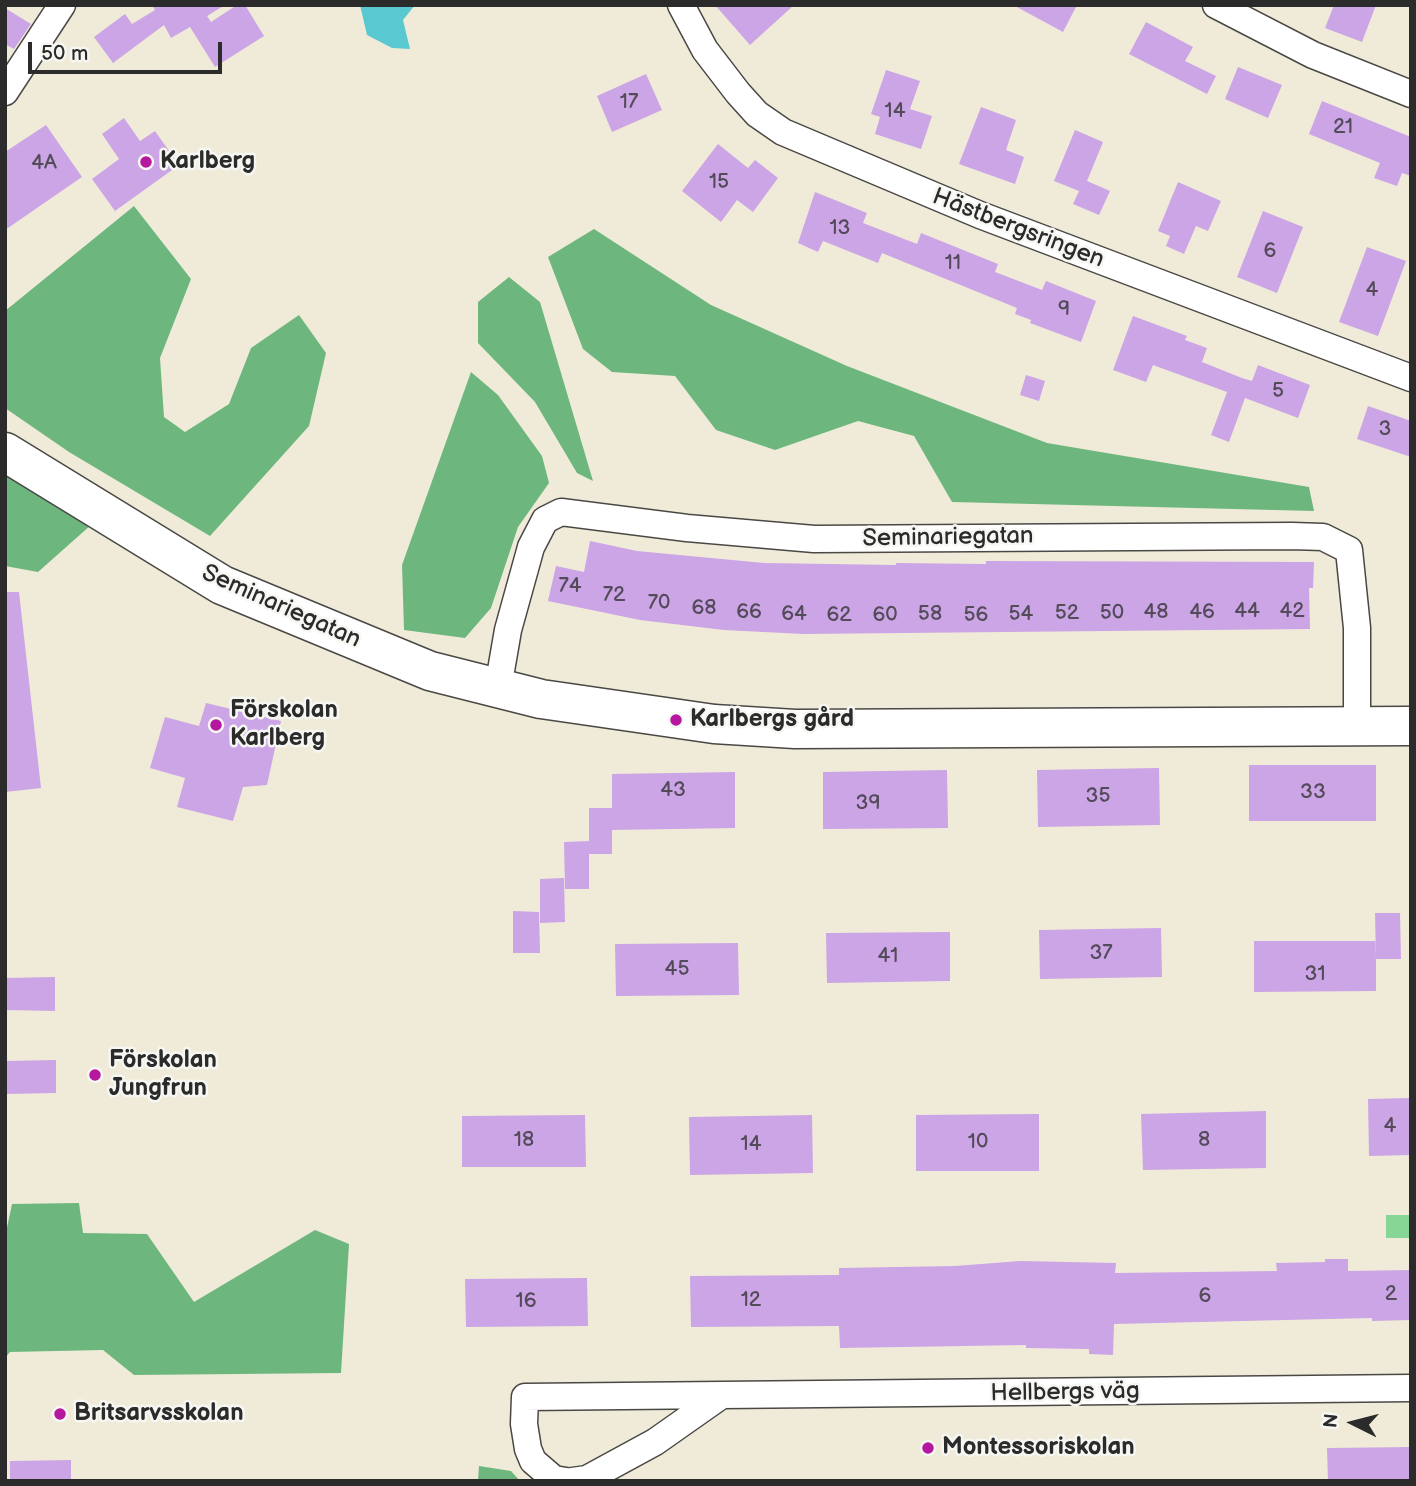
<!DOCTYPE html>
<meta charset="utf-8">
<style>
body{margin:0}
#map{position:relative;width:1416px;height:1486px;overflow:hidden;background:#f0ebd8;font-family:"Balsamiq Sans",sans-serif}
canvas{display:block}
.frame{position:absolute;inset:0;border:7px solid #2b2b2b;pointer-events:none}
.north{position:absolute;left:1318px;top:1388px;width:70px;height:70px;-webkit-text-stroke:5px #f6f6f2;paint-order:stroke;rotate:276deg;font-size:19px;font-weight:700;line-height:28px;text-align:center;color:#2b2b2b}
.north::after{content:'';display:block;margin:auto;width:24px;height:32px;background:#2b2b2b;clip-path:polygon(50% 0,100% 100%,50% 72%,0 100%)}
.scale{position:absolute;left:28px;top:42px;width:194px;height:32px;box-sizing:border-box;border:4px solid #2b2b2b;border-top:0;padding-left:9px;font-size:21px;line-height:24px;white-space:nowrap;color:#2b2b2b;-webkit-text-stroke:5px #f6f6f2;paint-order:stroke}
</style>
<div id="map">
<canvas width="1416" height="1486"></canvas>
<div class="frame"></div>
<div class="north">N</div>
<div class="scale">50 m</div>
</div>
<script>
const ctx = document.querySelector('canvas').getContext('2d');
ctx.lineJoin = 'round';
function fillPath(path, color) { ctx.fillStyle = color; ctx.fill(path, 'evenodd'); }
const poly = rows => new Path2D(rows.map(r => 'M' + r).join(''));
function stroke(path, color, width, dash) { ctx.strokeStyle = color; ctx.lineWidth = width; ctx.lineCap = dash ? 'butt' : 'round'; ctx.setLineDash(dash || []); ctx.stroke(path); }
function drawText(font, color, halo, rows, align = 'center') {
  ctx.font = font + ' "Balsamiq Sans",sans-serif'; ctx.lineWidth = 5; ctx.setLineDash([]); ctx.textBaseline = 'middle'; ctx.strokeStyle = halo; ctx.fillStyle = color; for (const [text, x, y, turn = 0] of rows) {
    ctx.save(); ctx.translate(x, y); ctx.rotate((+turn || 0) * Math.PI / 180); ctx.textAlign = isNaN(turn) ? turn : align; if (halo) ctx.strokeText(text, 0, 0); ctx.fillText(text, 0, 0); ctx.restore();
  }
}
fillPath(poly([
 [1386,1215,1411,1215,1411,1238,1386,1238]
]), '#87d695');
fillPath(poly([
 [134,206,191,279,160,358,164,417,185,432,229,404,251,348,299,315,326,353,309,426,210,536,69,452,5,408,5,311],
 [594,229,711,305,847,366,1047,443,1309,487,1314,511,952,502,914,436,858,421,775,450,716,430,675,376,612,372,583,349,548,257],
 [509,277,540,302,593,481,577,473,535,402,478,343,478,302],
 [471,372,498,395,542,456,549,483,518,527,491,608,465,638,404,630,402,565],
 [5,475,91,525,38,572,5,566],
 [79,1203,83,1233,147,1234,194,1302,315,1230,349,1244,341,1373,134,1375,103,1350,10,1352,5,1358,5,1237,12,1204],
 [479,1466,511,1471,520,1481,478,1481]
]), '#6db77e');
fillPath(poly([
 [360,5,415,5,403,20,410,49,392,48,367,35]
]), '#5ac8d0');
fillPath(poly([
 [152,5,225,5,207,16,211,22,237,5,245,5,264,36,215,67,190,27,171,38,164,25,113,63,94,37,125,14,132,24,155,10],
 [715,5,794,5,750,45],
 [1013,5,1077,5,1063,32],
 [1334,5,1376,5,1362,42,1325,28],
 [5,8,31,24,14,49,5,44],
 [1146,22,1193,47,1185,61,1216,76,1207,94,1129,54],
 [1238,67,1282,85,1268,118,1225,99],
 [886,70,920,81,910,109,932,116,921,149,875,134,880,117,871,114],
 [646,74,662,110,612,132,597,96],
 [1322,101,1411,137,1411,176,1402,173,1397,186,1374,178,1380,163,1309,134],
 [981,107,1016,120,1006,150,1024,157,1015,184,959,164],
 [124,118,140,141,155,131,179,165,115,211,92,179,119,159,102,134],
 [46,125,82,177,5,230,5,152],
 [1075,130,1103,142,1087,181,1110,191,1099,215,1073,204,1079,191,1054,181],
 [718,144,748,168,755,160,778,178,753,212,737,200,721,222,682,191],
 [1178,182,1221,201,1208,231,1196,226,1184,254,1166,246,1170,236,1158,231],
 [815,192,867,213,863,223,917,244,921,233,998,264,995,272,1042,290,1046,281,1096,301,1081,342,1030,323,1031,320,1015,314,1017,308,882,253,878,263,823,241,818,252,798,243],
 [1263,211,1303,227,1277,293,1237,277],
 [1367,247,1406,261,1378,336,1339,322],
 [1133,316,1187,336,1185,340,1207,348,1202,362,1242,378,1252,381,1258,365,1310,385,1298,418,1245,398,1229,442,1211,435,1227,392,1153,365,1146,382,1113,370],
 [1026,375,1045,381,1039,401,1020,395],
 [1368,406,1411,421,1411,457,1357,439],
 [590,541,637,551,764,563,896,565,896,563,986,564,986,561,1314,562,1313,588,1309,588,1310,629,803,634,724,630,640,620,548,601,556,566,584,572],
 [5,592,19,592,41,788,5,792],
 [206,703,281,721,267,785,243,787,233,821,177,807,185,778,150,768,165,717,199,726],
 [1249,765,1376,765,1376,821,1249,821],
 [1159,768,1160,825,1038,827,1037,770],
 [947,770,948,828,823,829,823,772],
 [735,772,735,828,612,830,612,854,589,854,589,889,565,889,564,842,589,841,589,850,589,808,612,808,612,774],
 [564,878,565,922,540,923,540,879],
 [513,911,539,912,540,953,513,953],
 [1375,913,1400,913,1401,959,1376,959],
 [1161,928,1162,977,1040,979,1039,930],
 [950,932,950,981,827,983,826,933],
 [1254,941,1376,941,1376,991,1254,992],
 [738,943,739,995,616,996,615,944],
 [55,977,55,1011,5,1010,5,978],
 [56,1060,56,1093,5,1094,5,1061],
 [1411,1098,1411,1155,1369,1156,1368,1099],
 [1266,1111,1266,1168,1143,1170,1141,1114],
 [1039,1114,1039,1171,916,1171,916,1115],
 [585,1115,586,1167,462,1167,462,1116],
 [812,1115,813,1173,690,1175,689,1117],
 [1325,1259,1348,1259,1348,1271,1411,1270,1411,1320,1372,1321,1372,1318,1114,1324,1113,1355,1089,1354,1089,1349,1026,1348,1026,1345,840,1348,839,1326,691,1327,690,1276,839,1275,839,1268,955,1266,1020,1261,1116,1263,1115,1273,1277,1271,1276,1263,1325,1262],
 [587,1278,588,1326,466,1327,465,1279],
 [1411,1447,1411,1481,1328,1481,1327,1448],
 [71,1460,71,1481,10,1481,10,1461]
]), '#cba5e5');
const street = poly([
 [681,5,705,50,738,93,757,114,783,132,980,215,1411,378],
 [1216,5,1313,55,1411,94],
 [5,92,62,5],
 [498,688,508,630,531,547,545,520,561,512,687,528,814,539,1292,536,1323,537,1349,550,1357,628,1357,727],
 [566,1481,554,1479,533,1461,528,1449,524,1424,525,1397,1411,1388],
 [572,1481,587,1479,655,1442,719,1397]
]);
const secondary = poly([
 [5,452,222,585,430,671,541,699,714,724,795,729,1411,726]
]);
stroke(street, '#494845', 29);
stroke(secondary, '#494845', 41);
stroke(street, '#fff', 26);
stroke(secondary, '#fff', 38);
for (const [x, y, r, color] of [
 [146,162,7,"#b5179e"],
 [676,720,7,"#b5179e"],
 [216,725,7,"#b5179e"],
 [95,1075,7,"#b5179e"],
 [60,1414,7,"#b5179e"],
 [928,1448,7,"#b5179e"]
]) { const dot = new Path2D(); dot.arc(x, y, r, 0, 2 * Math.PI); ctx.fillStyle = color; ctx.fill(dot); stroke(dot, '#f6f6f2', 2.5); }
drawText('21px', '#534a5a', null, [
 ["17",629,103],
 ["14",895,112],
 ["21",1343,128],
 ["4A",44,164],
 ["15",719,183],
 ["13",840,229],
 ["6",1270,252],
 ["11",953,264],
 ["4",1372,291],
 ["9",1064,310],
 ["5",1278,392],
 ["3",1385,430],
 ["74",570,587],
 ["72",614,596],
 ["70",659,604],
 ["68",704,609],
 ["44",1247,612],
 ["42",1292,612],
 ["66",749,613],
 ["48",1156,613],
 ["46",1202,613],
 ["52",1067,614],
 ["50",1112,614],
 ["64",794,615],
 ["58",930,615],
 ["54",1021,615],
 ["62",839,616],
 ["60",885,616],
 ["56",976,616],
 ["43",673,791],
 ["33",1313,793],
 ["35",1098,797],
 ["39",868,804],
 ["37",1101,954],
 ["41",888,957],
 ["45",677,970],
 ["31",1315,975],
 ["4",1390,1127],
 ["18",524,1141],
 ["8",1204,1141],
 ["10",978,1143],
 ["14",751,1145],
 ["2",1391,1295],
 ["6",1205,1297],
 ["12",751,1301],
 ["16",526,1302]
]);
drawText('bold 24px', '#2b2b2b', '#f6f6f2', [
 ["Karlberg",160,162],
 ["Förskolan",230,711],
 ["Karlberg",230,739],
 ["Karlbergs gård",690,720],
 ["Förskolan",109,1061],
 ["Jungfrun",109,1089],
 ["Britsarvsskolan",74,1414],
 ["Montessoriskolan",942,1448]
], 'left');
drawText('24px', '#2b2b2b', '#f6f6f2', [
 ["Hästbergsringen",1018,229,21],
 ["Seminariegatan",948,538,-1],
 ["Seminariegatan",281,607,24],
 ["Hellbergs väg",1065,1393,-1]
]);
</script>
